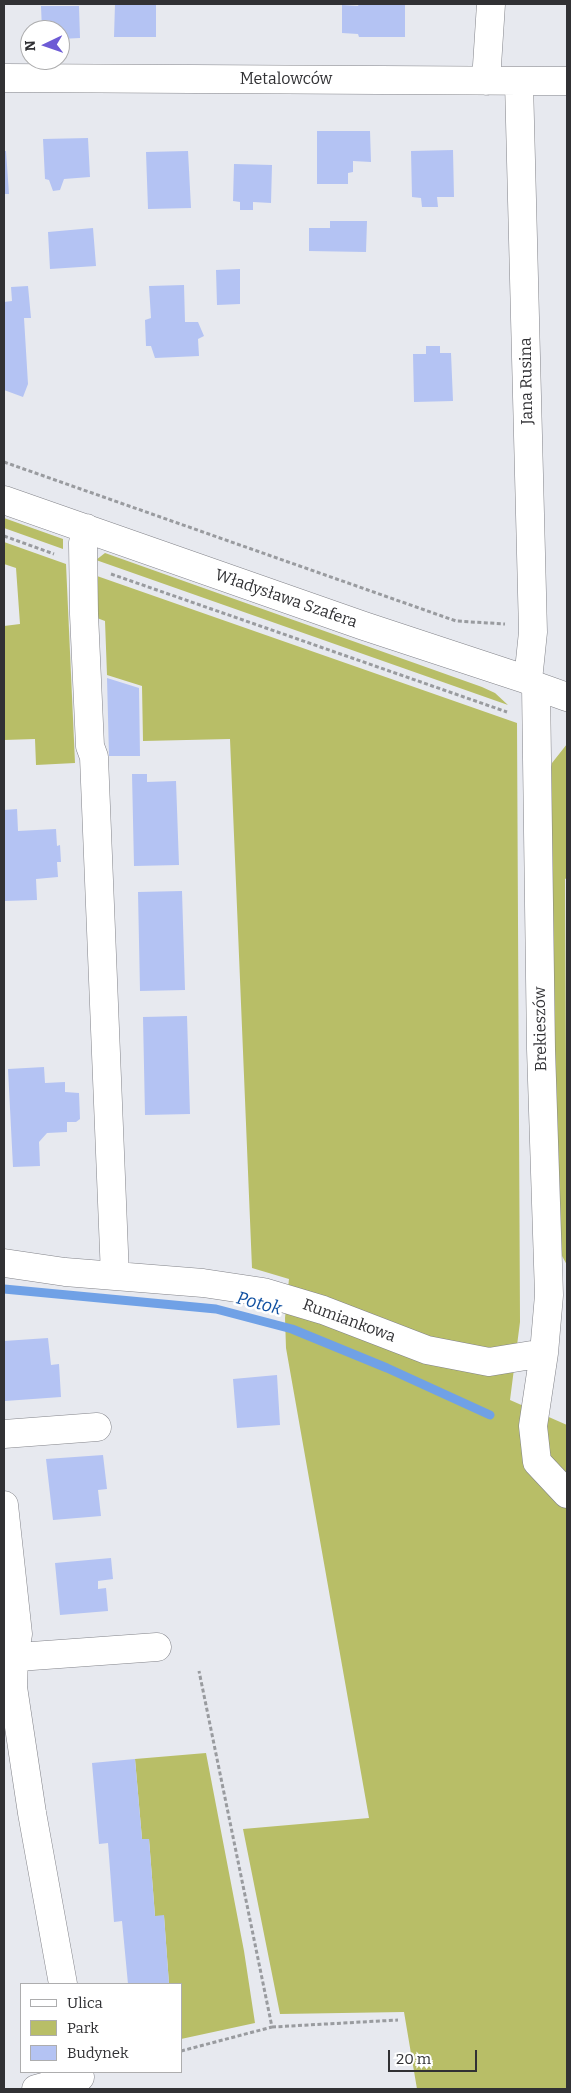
<!DOCTYPE html>
<meta charset="utf-8">
<style>
body{margin:0}
#map{position:relative;width:571px;height:2093px;overflow:hidden;background:#e7e9ef;font-family:Bitter,serif}
canvas{display:block}
.frame{position:absolute;inset:0;border:5px solid #313134;pointer-events:none}
.legend{position:absolute;left:20px;top:1983px;width:162px;height:90px;box-sizing:border-box;background:#fff;border:1px solid #adadae;margin:0;padding:6px 9px;list-style:none;font-size:15px;color:#313134}
.legend li{display:flex;align-items:center;gap:10px;height:25px}
.legend b{width:25px;border:1px solid #adadae}
.north{position:absolute;left:20px;top:20px;width:50px;height:50px;box-sizing:border-box;background:#fff;border:1px solid #adadae;border-radius:50%;rotate:267deg;font-size:14px;font-weight:700;line-height:20px;text-align:center;color:#313134}
.north::after{content:'';display:block;margin:auto;width:18px;height:22px;background:#6d5bd5;clip-path:polygon(50% 0,100% 100%,50% 72%,0 100%)}
.scale{position:absolute;left:388px;top:2050px;width:89px;height:22px;box-sizing:border-box;border:2px solid #313134;border-top:0;padding-left:6px;font-size:15px;line-height:18px;white-space:nowrap;color:#313134;-webkit-text-stroke:4px #fff;paint-order:stroke}
</style>
<div id="map">
<canvas width="571" height="2093"></canvas>
<div class="frame"></div>
<ul class="legend">
<li><b style="height:6px;background:#fff"></b>Ulica</li>
<li><b style="height:14px;background:#b8be67"></b>Park</li>
<li><b style="height:14px;background:#b4c3f3"></b>Budynek</li>
</ul>
<div class="north">N</div>
<div class="scale">20 m</div>
</div>
<script>
const ctx = document.querySelector('canvas').getContext('2d');
ctx.lineJoin = 'round';
function fillPath(path, color) { ctx.fillStyle = color; ctx.fill(path, 'evenodd'); }
const poly = rows => new Path2D(rows.map(r => 'M' + r).join(''));
function stroke(path, color, width, dash) { ctx.strokeStyle = color; ctx.lineWidth = width; ctx.lineCap = dash ? 'butt' : 'round'; ctx.setLineDash(dash || []); ctx.stroke(path); }
function drawText(font, color, halo, rows, align = 'center') {
  ctx.font = font + ' Bitter,serif'; ctx.lineWidth = 5; ctx.setLineDash([]); ctx.textBaseline = 'middle'; ctx.strokeStyle = halo; ctx.fillStyle = color; for (const [text, x, y, turn = 0] of rows) {
    ctx.save(); ctx.translate(x, y); ctx.rotate((+turn || 0) * Math.PI / 180); ctx.textAlign = isNaN(turn) ? turn : align; if (halo) ctx.strokeText(text, 0, 0); ctx.fillText(text, 0, 0); ctx.restore();
  }
}
fillPath(poly([
 [4,518,63,539,63,549,4,528],
 [4,542,66,564,75,763,36,765,35,739,4,740,4,626,20,624,16,568,4,564],
 [105,553,482,687,495,693,508,705,96,560],
 [97,576,517,723,520,1322,510,1400,567,1425,567,2089,417,2089,404,2012,280,2014,243,1829,369,1818,286,1348,285,1318,289,1279,252,1268,230,739,143,741,142,686,107,675,105,621,97,618],
 [567,744,567,878,565,879,567,1265,557,1247,548,779,552,763],
 [206,1753,244,1951,255,2023,181,2039,181,1984,169,1984,164,1916,155,1916,149,1839,142,1839,135,1759]
]), '#b8be67');
stroke(poly([
 [4,1289,216,1309,292,1329,387,1368,490,1415]
]), '#70a1e6', 9);
fillPath(poly([
 [115,4,156,4,156,37,114,37],
 [359,4,405,4,405,37,359,37,358,34,342,33,342,5,358,6],
 [41,6,79,6,80,38,60,39,60,30,42,30],
 [317,131,370,131,371,162,353,161,353,172,348,173,348,184,317,184],
 [88,138,90,177,64,179,60,190,53,191,49,180,45,179,43,139],
 [453,150,454,197,437,197,438,207,422,207,421,198,412,197,411,151],
 [4,151,6,151,9,194,4,194],
 [188,151,191,208,148,209,146,152],
 [234,164,272,165,271,203,253,202,253,210,240,210,240,202,233,201],
 [330,221,367,221,366,252,309,251,309,228,330,228],
 [93,228,96,266,50,269,48,232],
 [240,269,240,304,217,305,216,270],
 [184,285,185,322,198,322,204,336,198,339,199,356,155,358,151,346,146,346,145,320,151,318,149,286],
 [28,286,31,318,24,318,28,384,23,397,4,390,4,302,12,301,11,287],
 [426,346,440,346,440,353,451,353,453,401,414,402,413,354,426,354],
 [107,678,139,688,140,756,109,756],
 [132,774,147,774,147,782,176,781,179,865,134,866],
 [17,809,18,831,56,829,57,846,60,845,61,862,57,862,58,877,36,879,37,900,4,901,4,810],
 [182,891,185,990,140,991,138,892],
 [187,1016,190,1114,145,1115,143,1017],
 [44,1067,45,1083,65,1082,65,1092,79,1093,80,1119,76,1122,67,1122,67,1132,47,1133,39,1142,40,1166,13,1167,8,1069],
 [48,1338,51,1365,59,1364,61,1397,5,1401,4,1341],
 [277,1375,280,1425,237,1428,233,1379],
 [103,1455,107,1489,98,1490,101,1516,53,1520,46,1459],
 [111,1558,113,1579,98,1581,98,1589,106,1588,108,1611,60,1615,55,1563],
 [135,1759,142,1839,149,1839,155,1916,164,1915,169,1984,128,1984,122,1921,114,1922,108,1843,99,1844,92,1763]
]), '#b4c3f3');
const minor = poly([
 [4,78,567,81],
 [486,81,491,4],
 [519,82,533,632,528,680],
 [4,500,364,626,528,680,536,686,567,697],
 [86,528,83,543,84,614,90,746,94,757,115,1276],
 [536,686,541,1049,549,1295,544,1353,533,1426,537,1462,567,1494],
 [4,1263,65,1272,203,1283,263,1292,323,1310,427,1350,489,1362,544,1353],
 [4,1434,97,1427],
 [4,1505,18,1634,14,1657,13,1687,32,1813,63,1984],
 [4,1658,157,1647],
 [36,2089,80,2077]
]);
stroke(minor, '#828389', 29);
stroke(poly([
 [4,462,456,621,505,624],
 [4,536,54,554],
 [111,574,507,712],
 [272,2027,398,2020],
 [181,2051,272,2027,199,1671]
]), '#999b9f', 3, [4, 2.5]);
stroke(minor, '#fff', 28);
drawText('16px', '#313134', '#fff', [
 ["Metalowców",286,80],
 ["Jana Rusina",527,381,-91],
 ["Władysława Szafera",286,599,19],
 ["Brekieszów",541,1029,-91],
 ["Rumiankowa",349,1321,20]
]);
drawText('italic 18px', '#1050a1', '#fff', [
 ["Potok",259,1304,15]
]);
</script>
